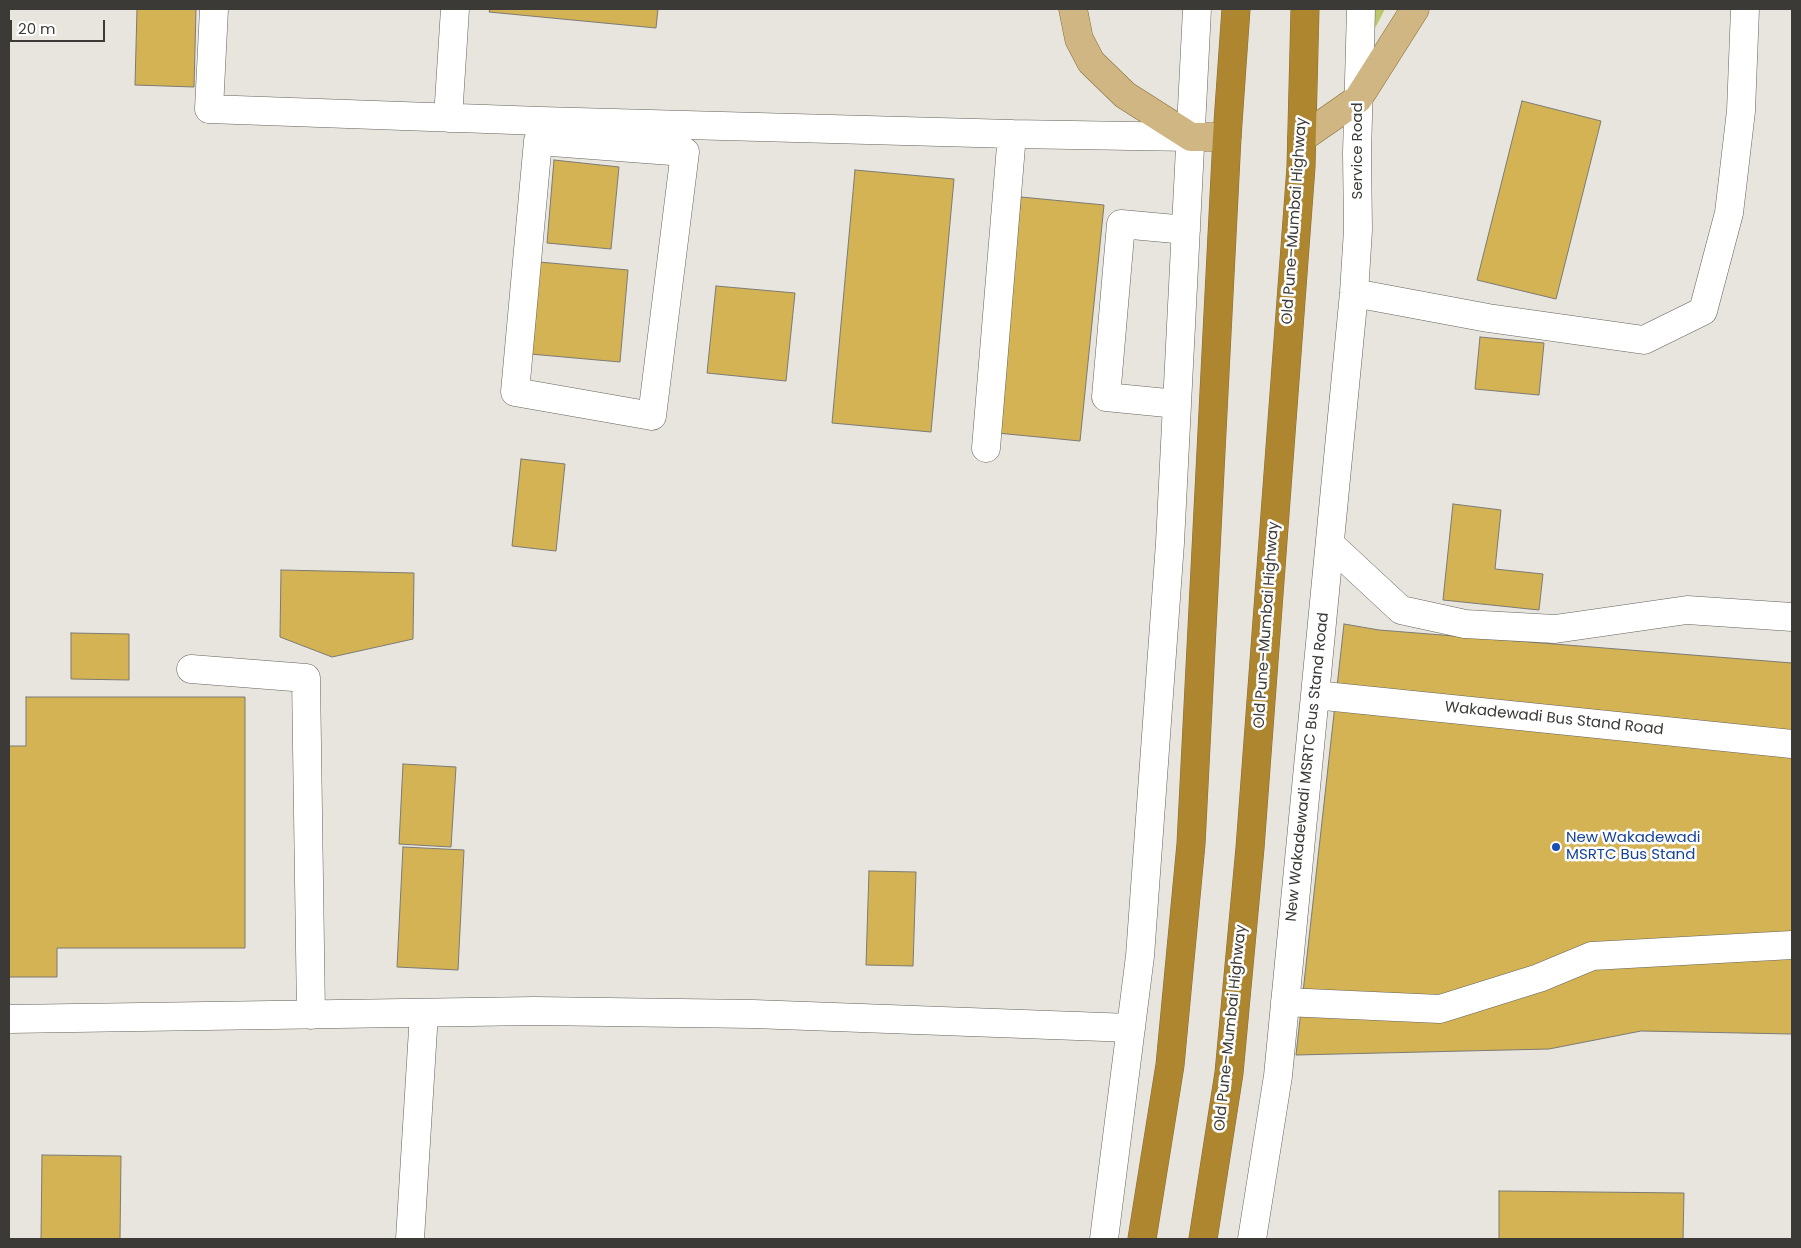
<!DOCTYPE html>
<meta charset="utf-8">
<style>
body{margin:0}
#map{position:relative;width:1801px;height:1248px;overflow:hidden;background:#e7e5dd;font-family:Poppins,sans-serif}
canvas{display:block}
.frame{position:absolute;inset:0;border:10px solid #3b3a37;pointer-events:none}
.scale{position:absolute;left:10px;top:20px;width:95px;height:22px;box-sizing:border-box;border:2px solid #3b3a37;border-top:0;padding-left:6px;font-size:15px;line-height:18px;white-space:nowrap;color:#3b3a37;-webkit-text-stroke:4px #fff;paint-order:stroke}
</style>
<div id="map">
<canvas width="1801" height="1248"></canvas>
<div class="frame"></div>
<div class="scale">20 m</div>
</div>
<script>
const ctx = document.querySelector('canvas').getContext('2d');
ctx.lineJoin = 'round';
function fillPath(path, color) { ctx.fillStyle = color; ctx.fill(path, 'evenodd'); }
const poly = rows => new Path2D(rows.map(r => 'M' + r).join(''));
function stroke(path, color, width, dash) { ctx.strokeStyle = color; ctx.lineWidth = width; ctx.lineCap = dash ? 'butt' : 'round'; ctx.setLineDash(dash || []); ctx.stroke(path); }
function drawText(font, color, halo, rows, align = 'center') {
  ctx.font = font + ' Poppins,sans-serif'; ctx.lineWidth = 5; ctx.setLineDash([]); ctx.textBaseline = 'middle'; ctx.strokeStyle = halo; ctx.fillStyle = color; for (const [text, x, y, turn = 0] of rows) {
    ctx.save(); ctx.translate(x, y); ctx.rotate((+turn || 0) * Math.PI / 180); ctx.textAlign = isNaN(turn) ? turn : align; if (halo) ctx.strokeText(text, 0, 0); ctx.fillText(text, 0, 0); ctx.restore();
  }
}
fillPath(poly([
 [1372,9,1385,9,1370,38]
]), '#bac86b');
const building = poly([
 [137,9,196,9,194,87,135,85,137,9],
 [490,9,658,9,656,28,489,12,490,9],
 [1522,101,1601,121,1556,299,1477,280,1522,101],
 [554,160,619,167,611,249,547,243,554,160],
 [855,170,954,179,931,432,832,423,855,170],
 [1021,197,1104,205,1080,441,997,433,1021,197],
 [539,262,628,270,620,362,530,354,539,262],
 [716,286,795,293,786,381,707,373,716,286],
 [1480,337,1544,343,1539,395,1475,389,1480,337],
 [521,459,565,464,556,551,512,546,521,459],
 [1453,504,1501,510,1495,569,1543,574,1539,610,1443,600,1453,504],
 [281,570,414,573,413,639,332,657,280,637,281,570],
 [1344,624,1379,630,1792,663,1792,1034,1641,1031,1549,1049,1296,1055,1344,624],
 [71,633,129,634,129,680,71,679,71,633],
 [26,697,245,697,245,948,57,948,57,977,9,977,9,746,26,746,26,697],
 [403,764,456,767,451,847,399,844,403,764],
 [403,847,464,850,458,970,397,967,403,847],
 [869,871,916,872,913,966,866,965,869,871],
 [42,1155,121,1156,120,1239,41,1239,42,1155],
 [1499,1191,1684,1193,1683,1239,1499,1239,1499,1191]
]);
fillPath(building, '#d4b354');
stroke(building, '#7c7a73', 1);
const minor = poly([
 [214,9,209,109,541,121,1012,134,1191,137],
 [448,118,455,9],
 [538,141,685,152,652,416,515,392,538,141],
 [1354,293,1488,318,1644,340,1703,311,1729,213,1741,111,1745,9],
 [1177,404,1106,397,1121,224,1186,230],
 [986,448,1012,134],
 [1330,544,1401,610,1465,624,1555,629,1687,610,1792,617],
 [191,669,306,678,311,1015],
 [1315,695,1792,744],
 [1285,1002,1440,1009,1539,978,1592,956,1792,945],
 [9,1019,535,1011,753,1014,1131,1028],
 [410,1239,424,1013],
 [1104,1239,1140,956,1170,543,1197,9],
 [1252,1239,1278,1076,1354,293,1358,230,1357,153,1361,9]
]);
const major = poly([
 [1073,9,1079,39,1091,62,1125,95,1191,137,1227,137],
 [1302,138,1358,99,1415,9]
]);
const highway = poly([
 [1142,1239,1170,1065,1191,844,1227,137,1236,9],
 [1203,1239,1229,1073,1250,848,1301,167,1305,9]
]);
stroke(minor, '#64625b', 29);
stroke(major, '#866b32', 29);
stroke(highway, '#866b32', 29);
stroke(minor, '#fff', 28);
stroke(major, '#cfb683', 28);
stroke(highway, '#af8630', 28);
for (const [x, y, r, color] of [
 [1556,847,5,"#1a4fb4"]
]) { const dot = new Path2D(); dot.arc(x, y, r, 0, 2 * Math.PI); ctx.fillStyle = color; ctx.fill(dot); stroke(dot, '#fff', 2); }
drawText('15px', '#3b3a37', '#fff', [
 ["Service Road",1358,151,-90],
 ["Old Pune–Mumbai Highway",1295,221,-86],
 ["Old Pune–Mumbai Highway",1267,625,-86],
 ["Wakadewadi Bus Stand Road",1554,719,6],
 ["New Wakadewadi MSRTC Bus Stand Road",1308,767,-84],
 ["Old Pune–Mumbai Highway",1231,1028,-84]
]);
drawText('15px', '#164399', '#fff', [
 ["New Wakadewadi",1566,838],
 ["MSRTC Bus Stand",1566,855]
], 'left');
</script>
